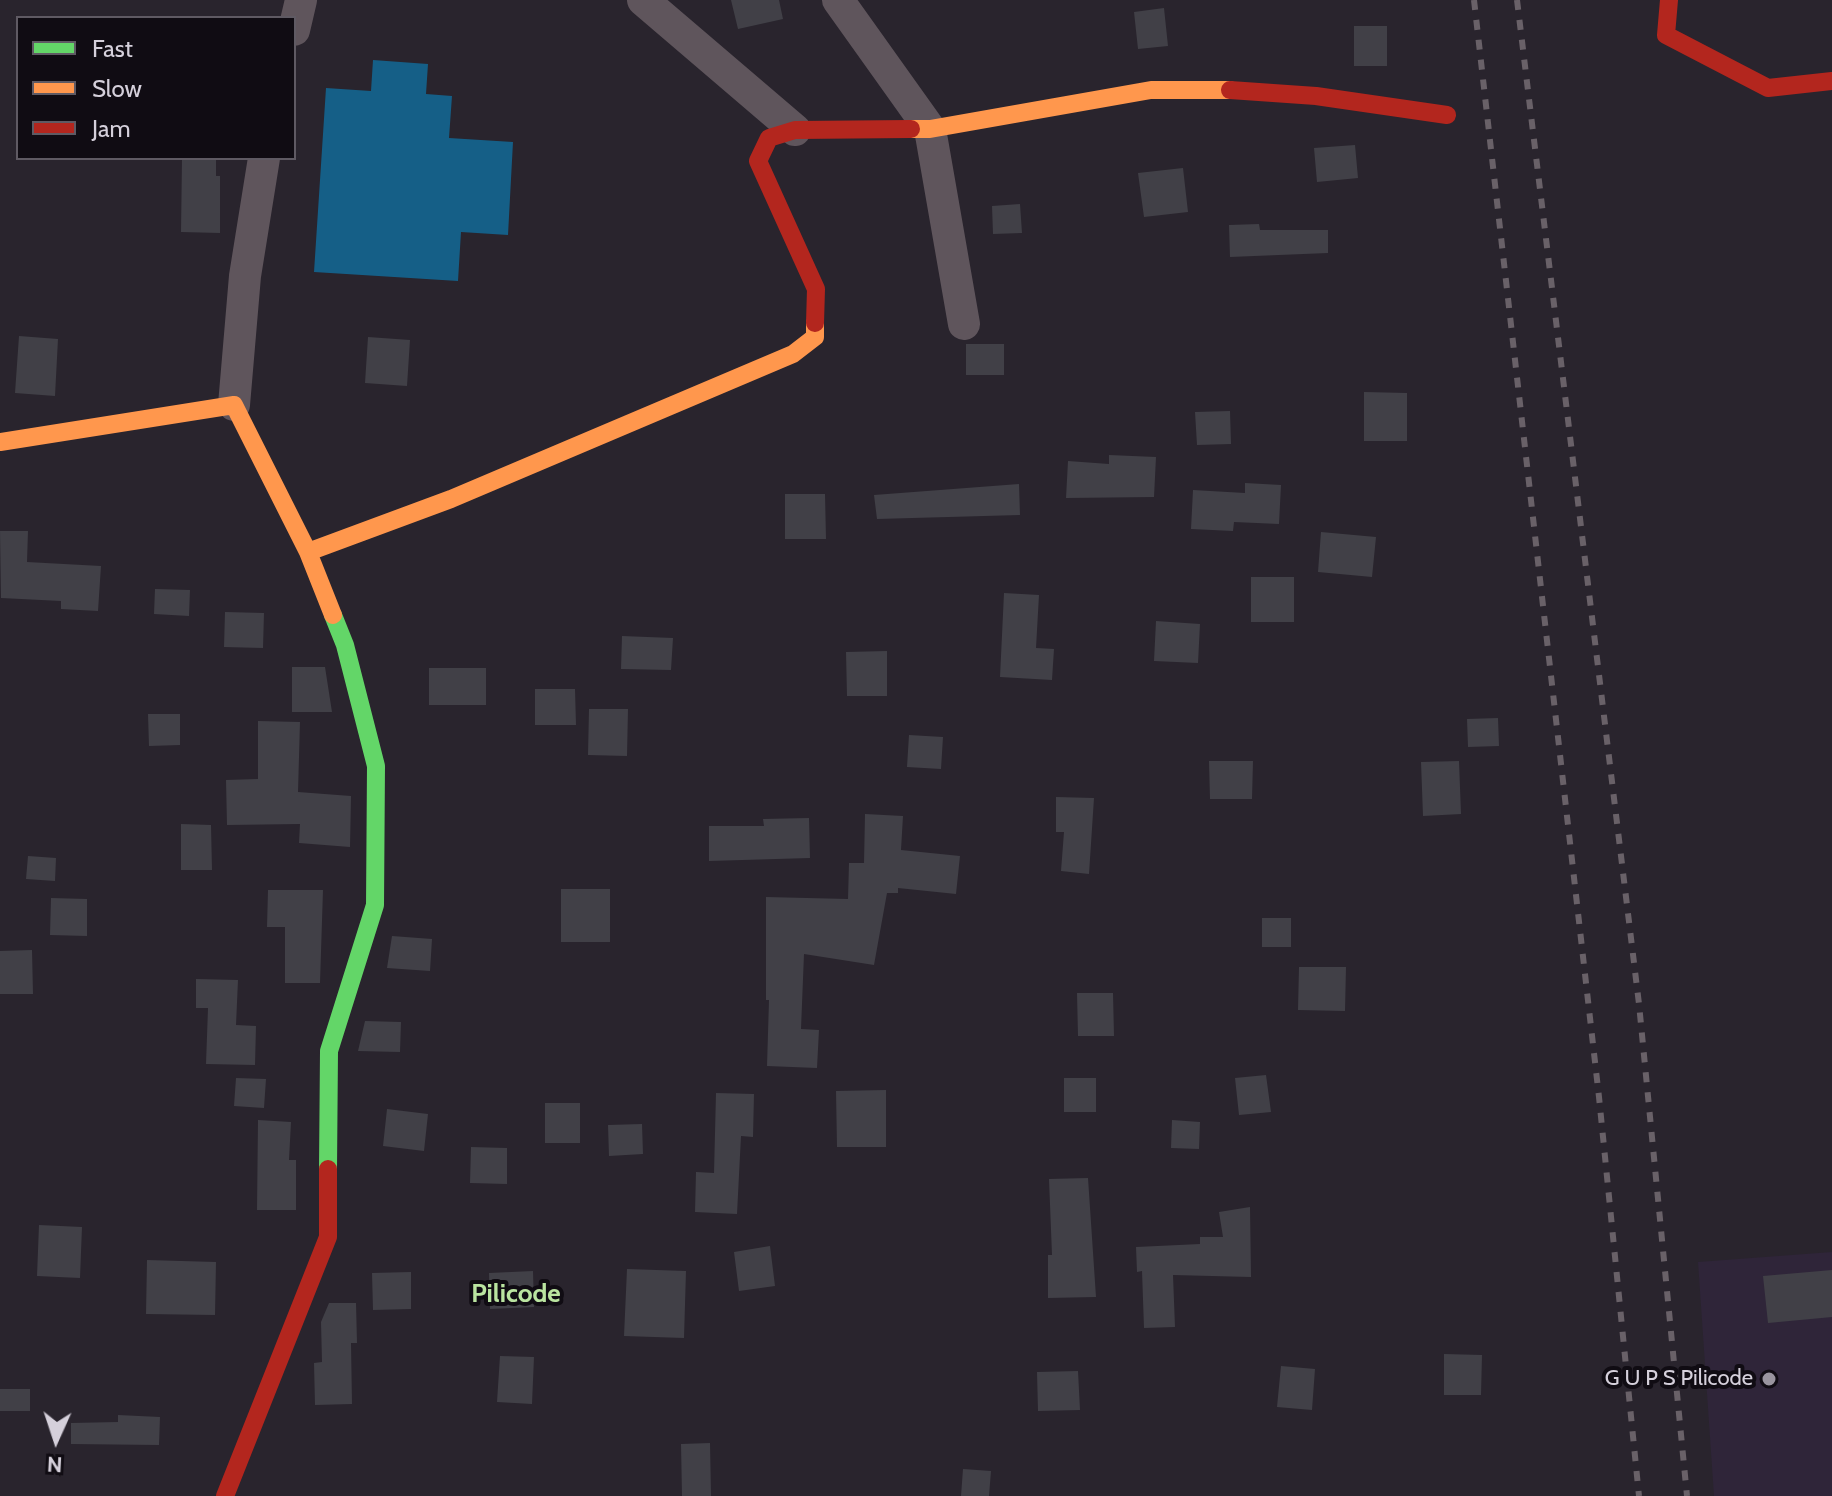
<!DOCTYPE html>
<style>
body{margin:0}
#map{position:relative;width:1832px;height:1496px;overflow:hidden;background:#29242d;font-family:Cabin,sans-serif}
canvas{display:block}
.legend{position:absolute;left:16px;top:16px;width:280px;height:144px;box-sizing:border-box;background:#100c13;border:2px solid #5f5a63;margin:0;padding:10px 14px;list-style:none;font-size:24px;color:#d5d0db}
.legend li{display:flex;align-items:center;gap:16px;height:40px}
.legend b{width:40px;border:2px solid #5f5a63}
.north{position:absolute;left:16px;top:1400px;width:80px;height:80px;-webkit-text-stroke:6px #100c13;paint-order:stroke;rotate:183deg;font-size:22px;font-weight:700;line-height:32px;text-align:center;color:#d5d0db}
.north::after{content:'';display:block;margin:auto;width:28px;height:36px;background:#d5d0db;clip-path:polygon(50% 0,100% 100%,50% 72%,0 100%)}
</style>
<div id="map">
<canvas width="1832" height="1496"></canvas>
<ul class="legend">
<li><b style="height:10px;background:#63d668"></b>Fast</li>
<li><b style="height:10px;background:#ff974d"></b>Slow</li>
<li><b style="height:10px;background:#b3261e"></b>Jam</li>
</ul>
<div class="north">N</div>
</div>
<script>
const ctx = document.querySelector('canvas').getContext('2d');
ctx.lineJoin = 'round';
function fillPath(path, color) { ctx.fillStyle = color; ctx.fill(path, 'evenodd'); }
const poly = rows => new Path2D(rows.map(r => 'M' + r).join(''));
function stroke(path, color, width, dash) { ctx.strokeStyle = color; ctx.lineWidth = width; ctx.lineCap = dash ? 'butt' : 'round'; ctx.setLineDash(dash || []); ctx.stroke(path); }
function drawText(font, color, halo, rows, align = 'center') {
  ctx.font = font + ' Cabin,sans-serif'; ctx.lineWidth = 8; ctx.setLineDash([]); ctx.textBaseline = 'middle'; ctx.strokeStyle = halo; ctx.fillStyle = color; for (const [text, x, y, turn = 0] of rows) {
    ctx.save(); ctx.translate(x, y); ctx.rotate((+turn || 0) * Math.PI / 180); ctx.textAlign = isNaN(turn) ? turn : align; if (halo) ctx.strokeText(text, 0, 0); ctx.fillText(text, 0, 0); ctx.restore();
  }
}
fillPath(poly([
 [1832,1252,1832,1496,1714,1496,1698,1262]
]), '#2f2539');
fillPath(poly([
 [373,60,428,64,426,94,452,96,449,138,513,142,508,235,461,232,458,281,314,272,326,88,371,91]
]), '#155f87');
fillPath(poly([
 [731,0,779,0,783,19,738,29],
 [1164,8,1168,46,1138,49,1134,12],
 [1354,26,1387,26,1387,66,1354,66],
 [1355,145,1358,178,1317,182,1314,148],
 [182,158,216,158,216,176,220,176,220,233,181,232],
 [1183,168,1188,212,1144,217,1138,173],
 [1020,204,1022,233,993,234,992,206],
 [1259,224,1260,230,1328,230,1328,253,1230,257,1229,225],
 [19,336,58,339,55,396,15,393],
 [368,337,410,340,407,386,365,383],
 [966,344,1004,344,1004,375,966,375],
 [1364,392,1407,393,1407,441,1364,441],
 [1230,411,1231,444,1197,445,1195,412],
 [1109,455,1156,457,1154,497,1066,498,1068,461,1109,464],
 [1245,483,1281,485,1279,524,1234,522,1233,531,1191,529,1193,490,1245,493],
 [1019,484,1020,515,877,519,874,495],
 [785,494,825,494,826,539,785,539],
 [0,531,28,531,27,562,101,566,98,611,61,609,61,601,1,598],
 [1321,532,1376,537,1372,577,1318,572],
 [1251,577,1294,577,1294,622,1251,622],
 [155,589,190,590,189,616,154,614],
 [1004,593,1039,595,1036,648,1054,649,1052,680,1000,677],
 [225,612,264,613,263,648,224,647],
 [1156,621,1200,624,1198,663,1154,661],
 [622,636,673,638,671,670,621,669],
 [887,651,887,696,847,696,846,652],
 [292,667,325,667,332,712,292,712],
 [429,668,486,668,486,705,429,705],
 [535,689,575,689,576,725,535,725],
 [589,709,628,709,627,756,588,755],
 [148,714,180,714,180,745,149,746],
 [1498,718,1499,746,1468,747,1467,719],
 [258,721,300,722,298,792,351,796,350,847,299,843,300,824,227,825,226,780,258,779],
 [909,735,943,737,941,769,907,767],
 [1209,761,1253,761,1252,799,1210,799],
 [1459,761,1461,814,1423,816,1421,762],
 [1056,797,1094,798,1089,874,1061,871,1064,832,1056,832],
 [865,814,903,816,901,850,960,856,956,894,898,888,898,893,887,893,874,965,804,954,801,1029,819,1030,817,1068,767,1066,769,1000,766,1000,766,897,848,899,849,863,864,863],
 [809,818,810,858,709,861,709,826,764,826,763,819],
 [181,824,211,825,212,870,181,870],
 [28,856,56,858,55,881,26,879],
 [561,889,610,889,610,942,561,942],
 [268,890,323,890,320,983,285,983,285,927,267,927],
 [51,898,87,899,87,936,50,935],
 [1262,918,1291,918,1291,947,1262,947],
 [392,936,432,939,430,971,387,968],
 [32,950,33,994,0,994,0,951],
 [1299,967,1346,967,1345,1011,1298,1010],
 [196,979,238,980,236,1025,256,1026,255,1065,206,1064,208,1008,196,1008],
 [1077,993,1113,993,1114,1036,1078,1036],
 [365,1021,401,1022,400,1052,358,1051],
 [1266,1075,1271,1112,1239,1115,1235,1078],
 [236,1078,266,1079,264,1108,234,1106],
 [1064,1078,1096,1078,1096,1112,1064,1112],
 [886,1090,886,1147,837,1147,836,1091],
 [716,1093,754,1094,753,1137,741,1136,737,1214,695,1212,696,1172,714,1173],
 [545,1103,580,1103,580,1143,545,1143],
 [387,1109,428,1114,424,1151,383,1146],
 [258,1120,291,1122,289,1160,296,1160,296,1210,257,1210],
 [1172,1120,1200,1122,1199,1149,1171,1148],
 [642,1124,643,1154,609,1156,608,1125],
 [471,1147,507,1148,507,1184,470,1183],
 [1088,1178,1096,1297,1048,1298,1048,1255,1052,1255,1049,1179],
 [1250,1207,1251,1277,1173,1275,1175,1327,1144,1328,1142,1271,1137,1272,1136,1247,1200,1244,1200,1237,1223,1237,1219,1212],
 [39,1225,82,1227,80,1278,37,1276],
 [770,1246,775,1286,739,1291,734,1252],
 [147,1260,216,1262,215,1315,146,1314],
 [627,1269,686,1271,684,1338,624,1336],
 [1832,1270,1832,1317,1768,1323,1763,1276],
 [533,1271,534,1307,490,1309,489,1273],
 [411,1272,411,1309,373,1310,372,1273],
 [329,1303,356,1303,357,1343,351,1343,352,1404,315,1405,314,1363,322,1362,321,1322],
 [1444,1354,1482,1355,1481,1395,1444,1395],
 [500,1356,534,1357,532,1404,497,1402],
 [1281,1366,1315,1369,1312,1410,1277,1407],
 [1078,1371,1080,1410,1038,1411,1037,1372],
 [0,1389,30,1389,30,1411,0,1411],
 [118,1415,160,1417,159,1445,71,1444,71,1423,118,1422],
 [710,1443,711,1496,682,1496,681,1444],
 [963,1469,991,1471,989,1496,961,1496]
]), '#414047');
stroke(poly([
 [643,0,795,130],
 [838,0,930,129,964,324],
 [294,30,301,0],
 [234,405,245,276,264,158]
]), '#5f555c', 32);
stroke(poly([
 [328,1169,329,1051,375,905,376,766,345,645,333,615]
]), '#63d668', 18);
stroke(poly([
 [911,129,930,129,1151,90,1230,90],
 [0,442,234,405,308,552,333,615],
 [308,552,451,499,793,354,815,337,815,323]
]), '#ff974d', 18);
stroke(poly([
 [1669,0,1666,35,1768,88,1832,81],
 [1230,90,1316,96,1447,115],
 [815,323,816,289,758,161,769,138,795,130,911,129],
 [225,1496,328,1237,328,1169]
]), '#b3261e', 18);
stroke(poly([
 [1474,0,1599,1097,1639,1496],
 [1517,0,1639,1004,1687,1496]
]), '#696168', 6, [10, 10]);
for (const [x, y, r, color] of [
 [1769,1379,8,"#99949e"]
]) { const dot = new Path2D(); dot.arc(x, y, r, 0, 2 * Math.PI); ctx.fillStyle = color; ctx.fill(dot); stroke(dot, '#100c13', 3); }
drawText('22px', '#d5d0db', '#100c13', [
 ["G U P S Pilicode",1753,1379]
], 'right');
drawText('bold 26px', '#bae4a0', '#100c13', [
 ["Pilicode",516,1294]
]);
</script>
